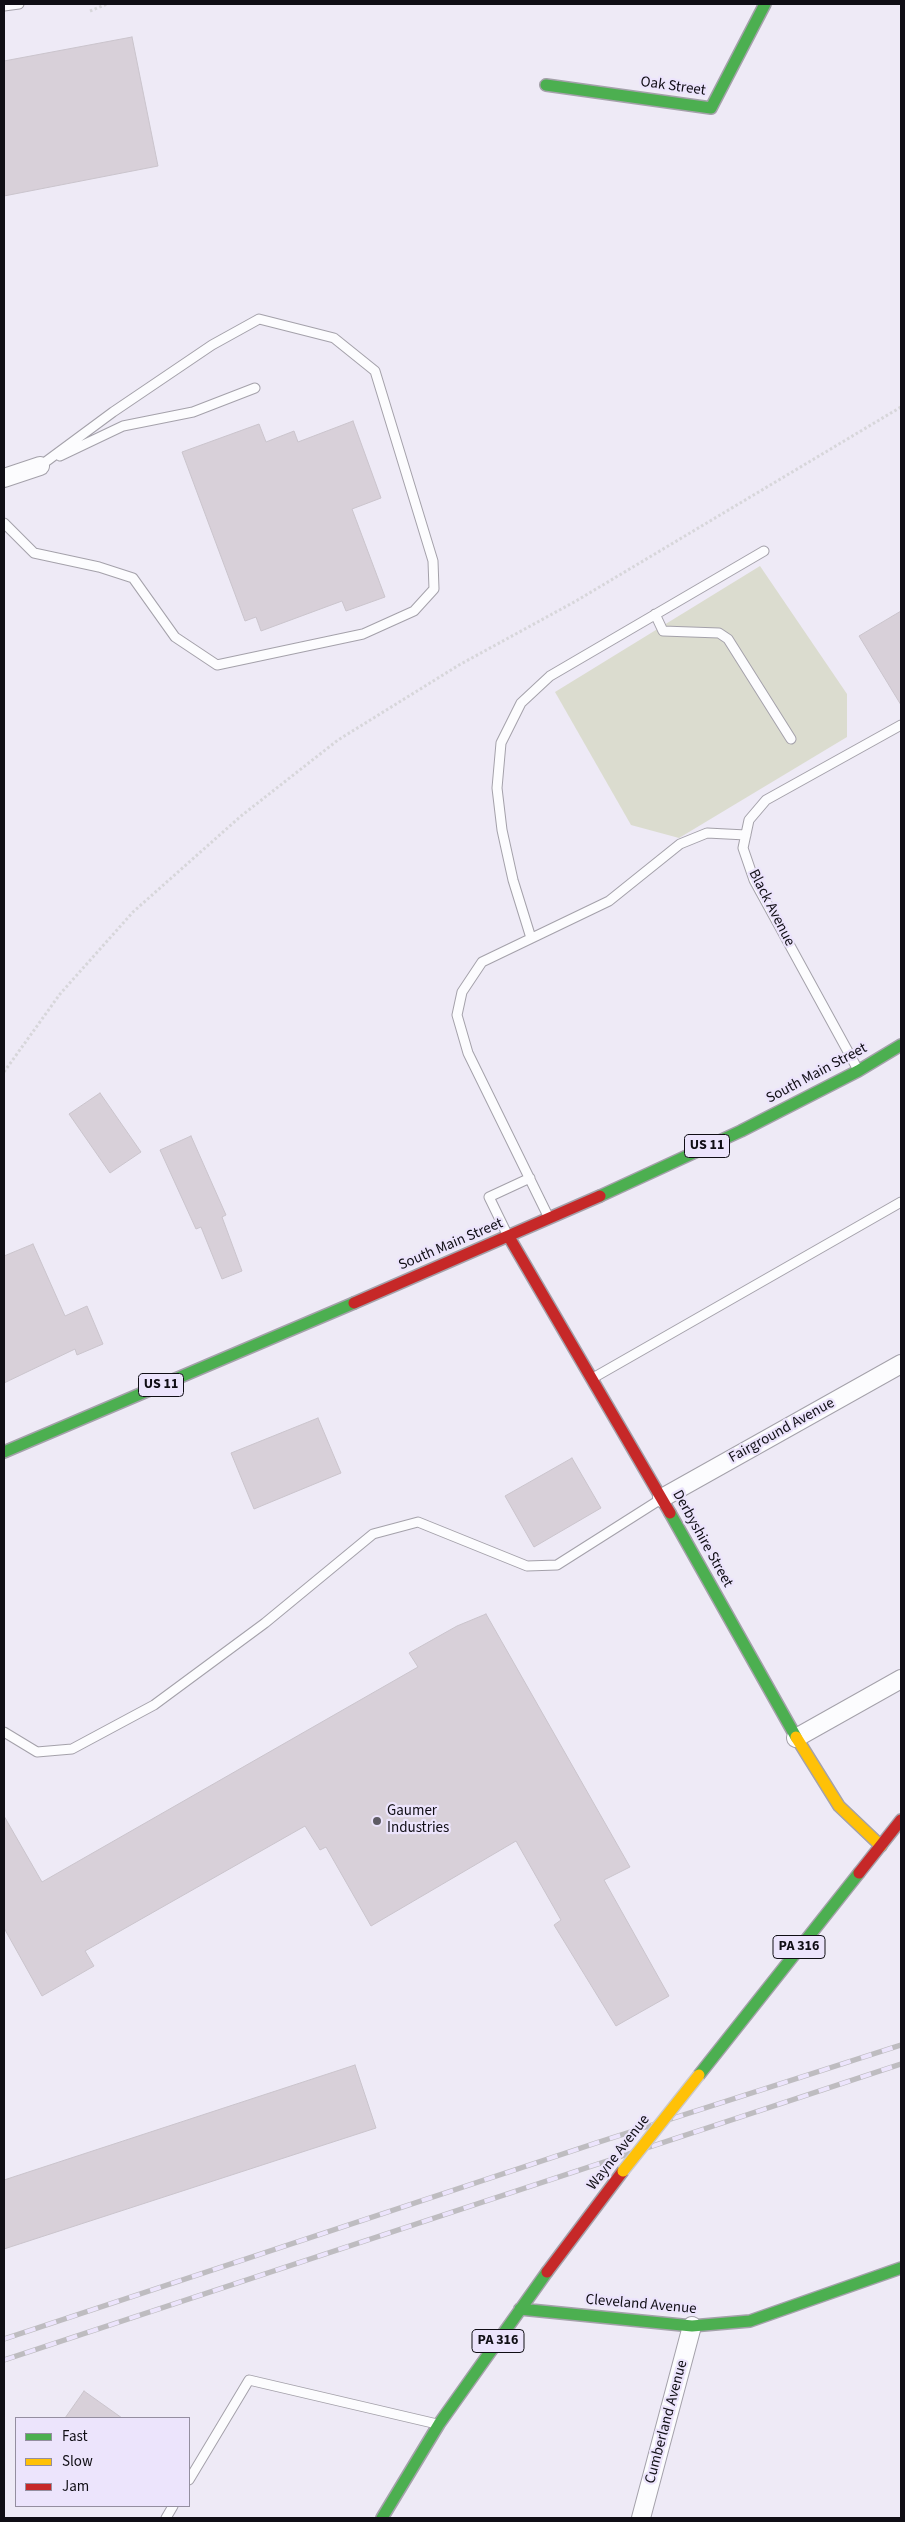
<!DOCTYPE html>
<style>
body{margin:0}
#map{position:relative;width:905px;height:2522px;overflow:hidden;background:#eeeaf6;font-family:"Source Sans 3",sans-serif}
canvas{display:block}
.frame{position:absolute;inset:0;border:5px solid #100e15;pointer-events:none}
.legend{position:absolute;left:15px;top:2417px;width:175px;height:90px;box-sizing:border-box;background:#ece4fc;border:1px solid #948ea0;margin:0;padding:6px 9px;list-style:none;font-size:15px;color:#100e15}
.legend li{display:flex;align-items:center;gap:10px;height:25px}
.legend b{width:25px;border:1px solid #948ea0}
</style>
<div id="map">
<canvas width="905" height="2522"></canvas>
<div class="frame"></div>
<ul class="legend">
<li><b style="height:6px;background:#4caf50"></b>Fast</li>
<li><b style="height:6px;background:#ffc107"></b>Slow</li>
<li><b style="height:6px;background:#c62828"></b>Jam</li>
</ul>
</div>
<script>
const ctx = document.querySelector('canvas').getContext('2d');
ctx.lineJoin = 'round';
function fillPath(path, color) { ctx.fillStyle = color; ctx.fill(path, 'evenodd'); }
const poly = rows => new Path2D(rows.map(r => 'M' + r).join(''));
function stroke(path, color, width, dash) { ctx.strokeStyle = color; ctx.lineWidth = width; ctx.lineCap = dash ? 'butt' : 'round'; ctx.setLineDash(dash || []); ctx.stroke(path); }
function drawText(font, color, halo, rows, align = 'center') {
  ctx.font = font + ' "Source Sans 3",sans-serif'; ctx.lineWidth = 4.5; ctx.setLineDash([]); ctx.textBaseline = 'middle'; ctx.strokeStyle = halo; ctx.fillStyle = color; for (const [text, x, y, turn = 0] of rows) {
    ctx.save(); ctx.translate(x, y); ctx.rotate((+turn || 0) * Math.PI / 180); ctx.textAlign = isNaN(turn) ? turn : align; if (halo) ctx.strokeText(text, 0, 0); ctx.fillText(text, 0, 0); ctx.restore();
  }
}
fillPath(poly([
 [760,566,847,694,847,737,679,838,631,825,555,692]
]), '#dbdccf');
const building = poly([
 [132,37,158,166,4,196,4,61,132,37],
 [353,421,381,498,352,509,385,597,346,611,342,601,261,631,256,617,245,621,182,452,259,424,266,442,294,431,298,442,353,421],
 [901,611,901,705,859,636,901,611],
 [100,1093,141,1152,110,1173,69,1114,100,1093],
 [191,1136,226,1215,222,1217,242,1271,222,1279,201,1227,196,1229,160,1150,191,1136],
 [33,1244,65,1316,87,1306,103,1344,77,1355,75,1349,4,1383,4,1256,33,1244],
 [318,1418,341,1473,254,1509,231,1453,318,1418],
 [572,1458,601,1508,534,1547,505,1496,572,1458],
 [486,1614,630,1867,604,1880,669,1996,616,2026,554,1925,561,1920,516,1841,371,1926,326,1847,320,1850,305,1826,85,1951,94,1966,42,1996,4,1928,4,1816,42,1882,418,1667,409,1653,457,1626,486,1614],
 [355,2065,376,2128,4,2249,4,2180,355,2065],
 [84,2391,122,2418,65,2418,84,2391]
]);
fillPath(building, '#d8d0d9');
stroke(building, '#cac4cc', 1);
const lane = poly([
 [4,6,19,4],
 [60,456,123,426,193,412,255,388],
 [4,523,34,553,99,567,133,578,175,637,217,665,363,634,414,611,434,589,433,561,375,371,334,338,259,319,212,345,113,412,40,466],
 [655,614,663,631,719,633,728,639,791,739],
 [531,938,513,880,502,830,497,788,501,743,521,703,550,676,764,551],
 [857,1068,754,880,743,848,749,820,766,800,901,725],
 [548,1216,468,1053,457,1015,462,992,482,962,609,901,680,844,707,833,746,835],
 [507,1234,489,1197,530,1178],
 [593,1378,901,1202],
 [4,1732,37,1752,72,1749,154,1705,265,1623,373,1534,418,1522,527,1566,557,1565,661,1499],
 [189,2480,249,2380,437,2424],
 [166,2518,173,2506]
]);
const street = poly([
 [4,478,40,466],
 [662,1498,901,1364],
 [796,1738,901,1679],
 [641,2518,692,2326]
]);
const fast = poly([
 [546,85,711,108,765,4],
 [600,1196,741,1131,858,1071,901,1045],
 [4,1452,354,1303],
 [670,1513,796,1737],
 [699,2075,859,1873],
 [520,2309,692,2326,750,2321,901,2268],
 [382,2518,439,2424,547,2272]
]);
const slow = poly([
 [796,1737,839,1806,881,1846]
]);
const jam = poly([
 [509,1237,670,1513],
 [354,1303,600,1196],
 [859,1873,901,1820],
 [547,2272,623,2171]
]);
stroke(lane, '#a4a1aa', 11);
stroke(street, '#a4a1aa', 20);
stroke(fast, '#a4a1aa', 14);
stroke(slow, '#a4a1aa', 14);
stroke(jam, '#a4a1aa', 14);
stroke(poly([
 [90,11,107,4],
 [4,1072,60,994,133,912,241,816,338,740,459,665,576,601,901,407]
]), '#d7d6da', 3, [2.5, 2.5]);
stroke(lane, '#fcfcfe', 9);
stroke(street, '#fcfcfe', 18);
stroke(fast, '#4caf50', 11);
stroke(slow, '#ffc107', 11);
stroke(jam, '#c62828', 11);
const rail = poly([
 [4,2339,596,2143,901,2045],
 [4,2360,901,2064]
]);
stroke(rail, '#bebcc0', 5.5);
stroke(rail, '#ece4fc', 4, [11]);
const slowBridge = poly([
 [623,2171,699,2075]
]);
stroke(slowBridge, '#c9c8cd', 14, []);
stroke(slowBridge, '#ffc107', 11);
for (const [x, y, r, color] of [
 [377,1821,5,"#5e5b64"]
]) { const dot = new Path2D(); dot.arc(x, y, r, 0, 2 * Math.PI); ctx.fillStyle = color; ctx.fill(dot); stroke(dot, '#ece4fc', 2); }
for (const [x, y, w] of [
 [707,1146,45],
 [161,1385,45],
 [799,1947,52],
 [498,2341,52]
]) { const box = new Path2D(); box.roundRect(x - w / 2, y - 11.5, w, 23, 4); ctx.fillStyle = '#ece4fc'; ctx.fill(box); stroke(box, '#100e15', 1); }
drawText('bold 14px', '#100e15', null, [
 ["US 11",707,1146],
 ["US 11",161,1385],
 ["PA 316",799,1947],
 ["PA 316",498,2341]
]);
drawText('15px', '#100e15', '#ece4fc', [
 ["Oak Street",673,87,8],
 ["Black Avenue",771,908,63],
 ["South Main Street",817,1074,-28],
 ["South Main Street",451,1245,-23],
 ["Fairground Avenue",782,1431,-29],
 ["Derbyshire Street",702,1539,61],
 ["Wayne Avenue",619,2153,-52],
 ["Cleveland Avenue",641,2305,5],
 ["Cumberland Avenue",667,2422,-75]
]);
drawText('15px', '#100e15', '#ece4fc', [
 ["Gaumer",387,1812],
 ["Industries",387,1829]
], 'left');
</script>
